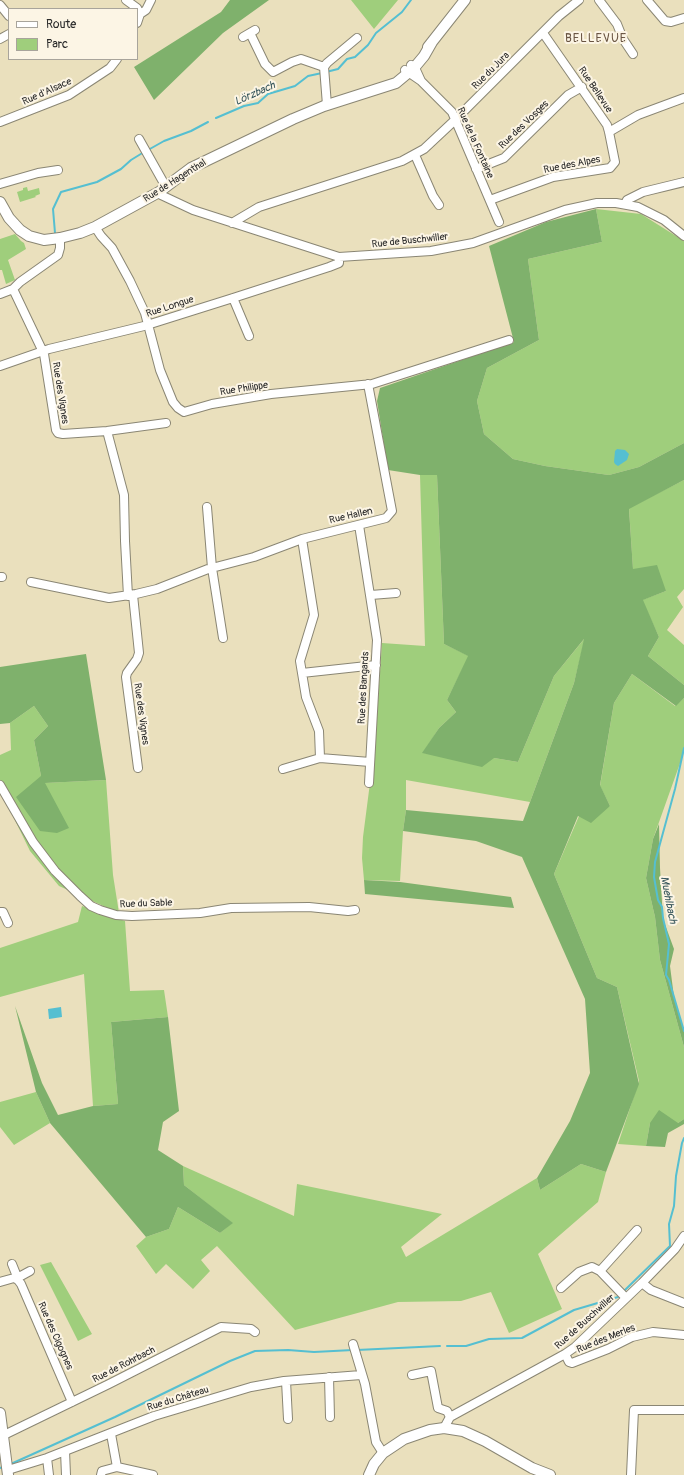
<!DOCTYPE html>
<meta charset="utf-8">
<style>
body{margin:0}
#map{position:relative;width:684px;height:1475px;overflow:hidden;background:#eae0bd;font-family:Pangolin,sans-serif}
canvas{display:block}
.legend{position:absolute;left:8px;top:8px;width:130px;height:52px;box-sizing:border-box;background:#fcf5e5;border:1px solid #a8a49b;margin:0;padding:5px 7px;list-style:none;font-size:12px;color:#2b2b2b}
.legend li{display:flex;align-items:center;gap:8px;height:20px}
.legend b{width:20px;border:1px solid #a8a49b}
</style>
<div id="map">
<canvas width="684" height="1475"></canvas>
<ul class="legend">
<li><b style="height:5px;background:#fff"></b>Route</li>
<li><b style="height:11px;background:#9fce7c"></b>Parc</li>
</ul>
</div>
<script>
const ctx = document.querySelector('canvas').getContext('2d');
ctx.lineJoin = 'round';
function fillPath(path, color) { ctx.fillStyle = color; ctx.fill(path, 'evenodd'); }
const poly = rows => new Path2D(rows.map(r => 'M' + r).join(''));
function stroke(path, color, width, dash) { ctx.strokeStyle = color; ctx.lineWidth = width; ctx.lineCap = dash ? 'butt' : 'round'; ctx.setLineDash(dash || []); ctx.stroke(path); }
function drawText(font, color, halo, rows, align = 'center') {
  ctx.font = font + ' Pangolin,sans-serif'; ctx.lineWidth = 4; ctx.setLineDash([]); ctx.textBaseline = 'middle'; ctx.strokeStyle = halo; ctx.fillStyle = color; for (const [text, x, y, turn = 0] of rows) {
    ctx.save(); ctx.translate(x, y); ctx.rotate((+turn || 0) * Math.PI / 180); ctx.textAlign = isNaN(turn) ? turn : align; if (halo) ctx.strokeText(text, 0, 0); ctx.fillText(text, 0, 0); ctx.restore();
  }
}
fillPath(poly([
 [351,0,398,0,374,29],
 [27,187,28,191,39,188,40,194,35,196,36,197,20,202,17,192,23,190,23,188],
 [596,209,641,214,684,241,684,443,639,467,609,475,545,466,513,459,484,434,477,401,487,368,539,340,528,259,602,242],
 [15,234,21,241,24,243,26,249,8,260,15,280,6,284,2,270,0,270,0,239],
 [420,475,437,475,444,644,469,656,447,700,456,712,439,728,423,753,494,758,518,762,554,676,585,638,574,683,530,802,406,780,406,810,403,831,400,881,364,880,362,858,363,837,375,744,382,643,425,646],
 [684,480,684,589,677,597,683,607,667,630,684,645,684,685,648,656,659,637,642,600,666,591,633,570,629,508],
 [632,674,675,706,684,698,684,752,653,839,646,878,655,917,660,960,684,1047,684,1119,678,1123,650,1123,646,1146,618,1144,639,1081,617,987,597,978,554,874,579,816,610,806,600,786,614,703],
 [34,706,48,726,34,740,41,776,44,783,106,780,113,875,119,913,59,886,30,851,9,808,0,781,0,755,11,750,10,723],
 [82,906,125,921,130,991,164,990,168,1017,111,1022,118,1104,93,1106,84,974,0,997,0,948,78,922],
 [36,1092,50,1123,14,1145,0,1127,0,1102],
 [581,1164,606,1172,598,1202,538,1254,562,1309,509,1333,491,1292,461,1301,398,1302,295,1330,217,1246,201,1260,210,1271,193,1289,166,1264,156,1274,136,1246,146,1237,169,1229,178,1207,220,1233,232,1223,184,1185,183,1166,294,1216,297,1184,442,1214,401,1247,406,1257,537,1178,540,1190],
 [51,1262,92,1334,78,1341,40,1265]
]), '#9fce7c');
fillPath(poly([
 [230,0,269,0,223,33,154,100,134,67,221,12],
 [596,209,602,242,528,259,539,340,487,368,477,401,484,434,513,459,545,466,609,475,639,467,684,443,684,480,629,509,633,569,657,565,666,591,643,600,659,637,648,656,684,685,684,698,676,706,632,674,614,703,600,785,610,806,591,823,578,816,554,874,597,978,617,987,639,1084,606,1172,581,1164,540,1190,537,1178,570,1121,590,1073,585,999,522,857,476,841,403,831,406,810,523,821,574,683,584,639,554,676,518,762,494,758,482,767,422,753,439,728,456,712,447,700,468,656,444,644,437,475,420,475,388,470,377,401,380,388,514,342,489,246,546,222],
 [86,654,106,780,45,783,69,828,57,833,40,831,16,797,41,776,34,740,48,726,34,706,10,723,0,724,0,667],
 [659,824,660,868,663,919,674,949,670,966,674,997,684,1030,684,1047,660,960,655,917,646,878,653,839],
 [364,880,400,882,511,897,514,908,365,894],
 [15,1006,42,1083,58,1115,93,1106,118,1104,111,1022,168,1017,179,1111,163,1122,158,1150,183,1166,184,1185,233,1223,220,1233,178,1207,169,1229,146,1237,50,1123,36,1092],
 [659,1110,678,1123,684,1119,684,1124,668,1133,665,1147,646,1146,650,1123]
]), '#7fb16c');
fillPath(poly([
 [617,449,625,450,629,454,627,460,618,466,615,464,614,462,615,451],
 [61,1007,62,1017,49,1019,48,1009]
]), '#55bfd1');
stroke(poly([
 [326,72,338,69,347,59,355,57,368,45,376,33,402,12,411,0],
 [216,118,244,106,258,103,268,94,295,86,308,76,322,73],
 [148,150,164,141,191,131,208,122],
 [55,233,53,209,61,192,97,182,121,169,131,160,144,152],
 [684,748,675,789,655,862,654,877,658,900,662,907,663,918,669,944,666,975,669,980,684,1031],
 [625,1290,670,1246,669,1224,674,1206,676,1176,682,1143,684,1138],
 [447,1346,466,1346,489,1339,522,1338,574,1310,618,1297],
 [357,1350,440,1346],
 [13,1463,115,1417,230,1361,255,1351,288,1350,314,1352,353,1350],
 [0,1468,2,1467]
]), '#55bfd1', 2);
const minor = poly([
 [126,0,137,8,140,14],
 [599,0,617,24,623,39,633,54],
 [647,0,665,21,671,22,684,18],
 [0,5,9,16],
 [137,23,140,14,146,10,151,0],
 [250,33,265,64,273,72,292,62,301,59,324,67],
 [243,37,255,30],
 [0,39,9,34],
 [405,70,421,81,416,70,411,65],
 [421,81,452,112,499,222],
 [327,105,324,67,327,63,357,38],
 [0,122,69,95,110,68,117,59],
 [609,132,638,115,684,98],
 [139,139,166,187],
 [415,155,433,196,439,205],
 [476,169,504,158,568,95,582,87],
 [0,184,38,173,58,170],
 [159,192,161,195,193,210,339,257,431,251,473,243,565,210,597,203,616,203,638,207,664,220,684,236],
 [490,200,553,177,610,168,615,162,609,132,607,125,543,33],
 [625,204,627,200,643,192,684,182],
 [232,223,259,207,402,161,424,149,455,120,559,16,579,0],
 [95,227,101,236,112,248,130,281,145,313,160,370,173,402,178,408,184,412,212,404,271,394,372,384,509,340],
 [13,289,44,354,56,430,58,433,63,434,107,431,166,423],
 [0,294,13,289,20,282,58,255,60,248,60,238],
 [233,298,249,336],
 [0,366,49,349,144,326,233,298,329,267,339,263,339,257],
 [107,431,124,495,125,541,128,596],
 [207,507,212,568,223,638],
 [359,525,377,640,369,783],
 [302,539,314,615,300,661,306,697,319,731,320,758],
 [0,577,2,577],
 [31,582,109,598,136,594,157,589,208,569,254,557,302,539,386,518,392,511,368,384],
 [133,595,139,653,137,659,127,673,126,677,138,768],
 [371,595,396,593],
 [302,673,376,665],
 [283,769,320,758,370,762],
 [0,785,33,842,55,871,80,896,91,906,100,910,116,915,132,916,200,913,231,908,309,907,348,911,355,910],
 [0,912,3,912,8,923],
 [12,1264,16,1274,19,1277],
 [600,1271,637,1230],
 [18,1280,19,1277,30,1271],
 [0,1282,14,1278,18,1280,21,1284,72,1402],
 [642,1283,651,1290,684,1303],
 [561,1288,579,1272,592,1267,600,1271,626,1298],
 [353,1344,365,1384,376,1442,383,1453],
 [565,1354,569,1362,572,1363,608,1349,632,1337,653,1332,684,1335],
 [412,1375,431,1371,438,1408,447,1411,450,1417],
 [329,1377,330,1417],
 [286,1381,288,1419],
 [444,1428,450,1417,565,1354,575,1347,642,1283,675,1249,684,1236],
 [111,1434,117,1467,153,1475],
 [4,1435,109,1384,221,1327,251,1329,255,1332],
 [65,1451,66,1475],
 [47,1458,49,1475],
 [8,1470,47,1458,154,1416,251,1387,284,1381,361,1375],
 [101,1475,102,1471,117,1467],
 [631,1475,634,1410,684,1410]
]);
const major = poly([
 [428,47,465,0],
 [0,202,9,218,20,230,29,236,44,240,60,238,80,233,95,227,159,192,191,168,293,119,324,106,396,83,414,68,424,56,432,42],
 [0,1413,8,1475],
 [369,1475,374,1464,383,1453,404,1439,430,1430,444,1428,463,1431,485,1441,532,1468,550,1475]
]);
stroke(minor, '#8a8674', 10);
stroke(major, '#8a8674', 12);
stroke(minor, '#fff', 8);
stroke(major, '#fff', 10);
drawText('10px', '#2b2b2b', '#fcf5e5', [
 ["Rue du Jura",491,71,-45],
 ["Rue Bellevue",595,90,56],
 ["Rue d'Alsace",47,92,-24],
 ["Rue des Vosges",524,125,-44],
 ["Rue de la Fontaine",475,143,66],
 ["Rue des Alpes",572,165,-11],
 ["Rue de Hagenthal",175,181,-32],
 ["Rue de Buschwiller",410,241,-6],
 ["Rue Longue",170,307,-18],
 ["Rue Philippe",244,389,-9],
 ["Rue des Vignes",60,393,81],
 ["Rue Hallen",351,516,-13],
 ["Rue des Bangards",364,688,-87],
 ["Rue des Vignes",141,714,82],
 ["Rue du Sable",146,904,-2],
 ["Rue de Buschwiller",585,1322,-42],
 ["Rue des Cigognes",55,1336,66],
 ["Rue des Merles",606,1339,-22],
 ["Rue de Rohrbach",124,1365,-27],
 ["Rue du Château",178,1399,-17]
]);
drawText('italic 11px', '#38575d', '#fcf5e5', [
 ["Lörzbach",255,94,-24],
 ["Muehlbach",668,900,79]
]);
ctx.letterSpacing = '1px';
drawText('12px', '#695442', '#fcf5e5', [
 ["BELLEVUE",596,39]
]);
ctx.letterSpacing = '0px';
</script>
